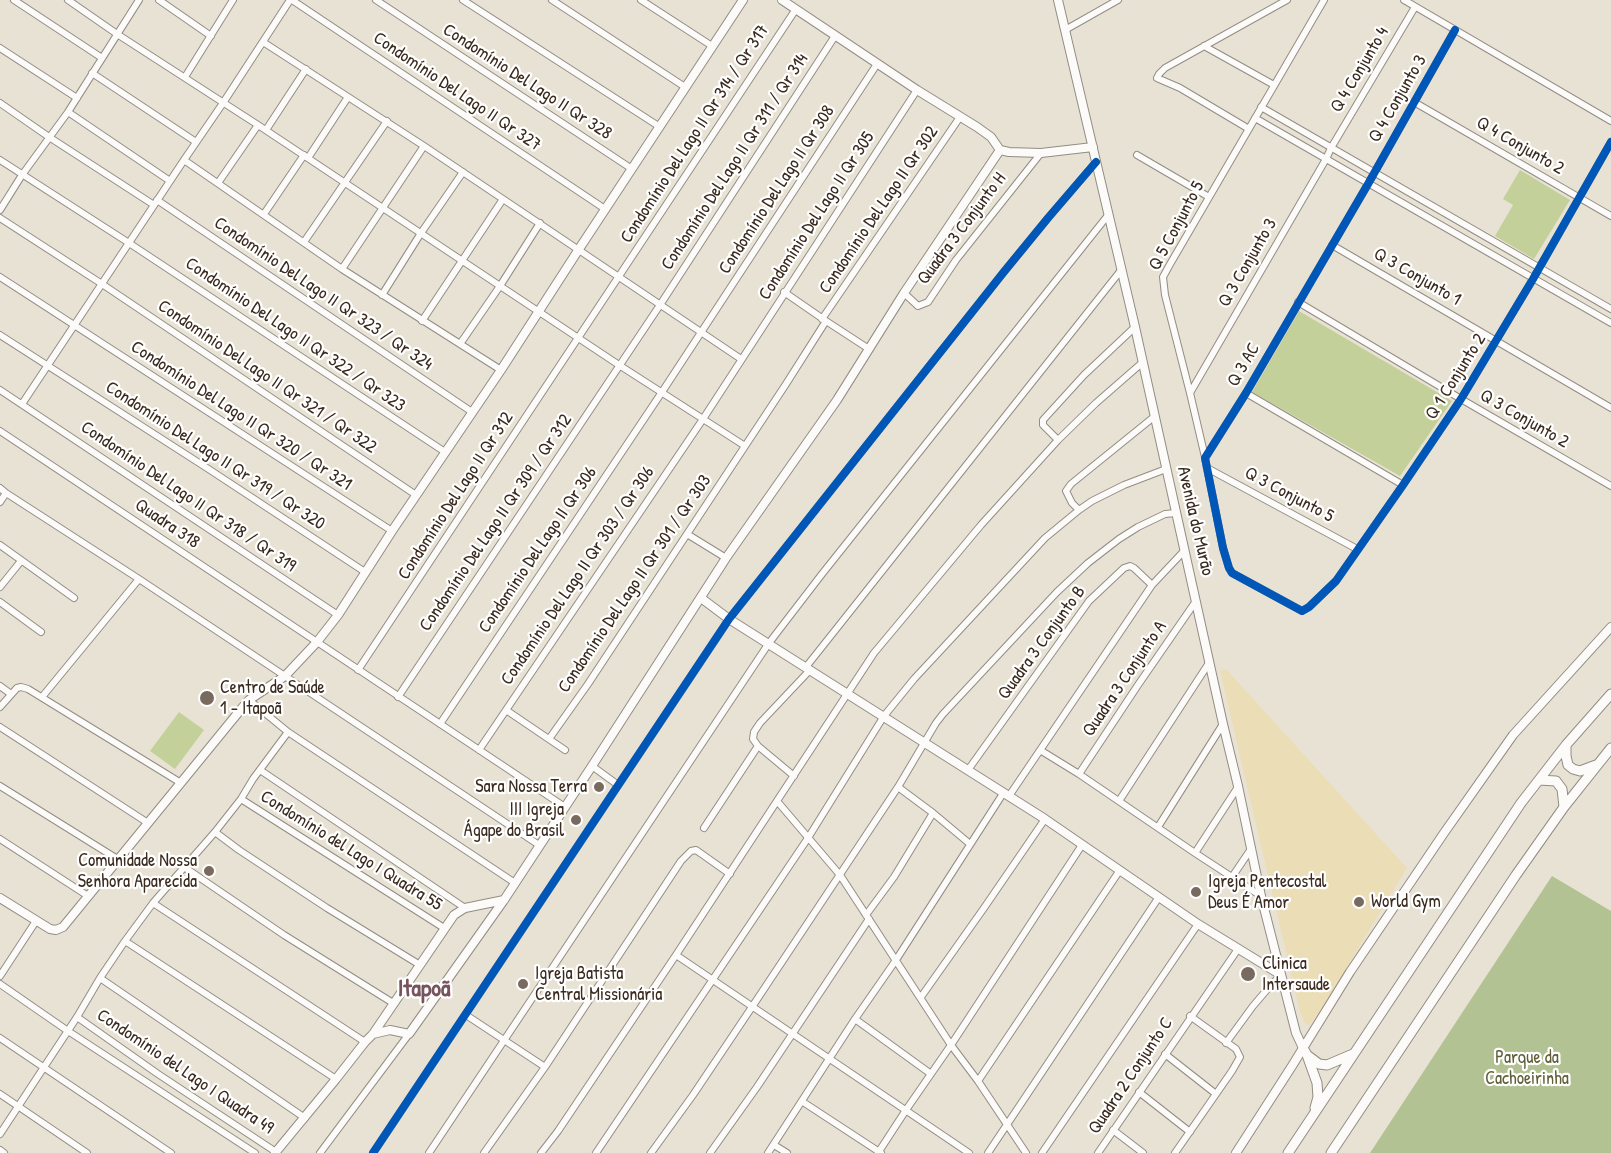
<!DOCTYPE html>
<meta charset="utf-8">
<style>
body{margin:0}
canvas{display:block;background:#e8e2d4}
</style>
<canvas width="1611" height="1153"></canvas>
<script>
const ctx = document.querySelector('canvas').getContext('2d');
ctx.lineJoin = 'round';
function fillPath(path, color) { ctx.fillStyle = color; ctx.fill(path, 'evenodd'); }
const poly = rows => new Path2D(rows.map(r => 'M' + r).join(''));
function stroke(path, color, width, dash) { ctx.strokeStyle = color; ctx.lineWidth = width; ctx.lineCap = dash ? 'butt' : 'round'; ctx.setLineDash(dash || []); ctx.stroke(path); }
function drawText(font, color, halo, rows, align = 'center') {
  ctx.font = font + ' "Patrick Hand",sans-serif'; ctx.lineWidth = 4.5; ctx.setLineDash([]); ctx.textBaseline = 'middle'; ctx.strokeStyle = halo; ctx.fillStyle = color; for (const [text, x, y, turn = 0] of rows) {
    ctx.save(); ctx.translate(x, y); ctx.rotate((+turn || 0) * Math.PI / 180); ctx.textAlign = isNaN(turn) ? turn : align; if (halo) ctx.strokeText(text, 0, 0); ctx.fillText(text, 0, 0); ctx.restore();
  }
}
fillPath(poly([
 [1520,170,1570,200,1534,259,1495,236,1513,205,1503,199],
 [1299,311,1452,401,1400,476,1252,392],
 [179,712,204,730,175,769,150,751]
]), '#c4d099');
fillPath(poly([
 [1552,876,1611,911,1611,1153,1370,1153]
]), '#b2c292');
fillPath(poly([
 [1226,669,1407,868,1322,1008,1309,1026,1305,1023,1300,1012,1220,671]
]), '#ebdeb6');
const street = poly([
 [14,0,102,58],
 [68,0,117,34,258,125,619,365,745,446],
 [159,0,211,36],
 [292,0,605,209],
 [376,0,632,169],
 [463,0,660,127],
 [552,0,685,87],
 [641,0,712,46],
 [1404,0,1611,121],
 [1065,30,1118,0],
 [1455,30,1368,184,1246,393,1205,458,1223,548,1229,568,1232,573,1302,611,1309,607,1336,581,1403,485,1461,399,1533,279,1611,142],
 [263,42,424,146,741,359],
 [1204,46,1274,85],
 [0,48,77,98],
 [92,73,196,142],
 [185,77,233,0],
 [1414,102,1611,216],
 [0,103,49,137,154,205],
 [1261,107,1611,309],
 [68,112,170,181],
 [1255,118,1611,323],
 [1249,129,1180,88,1157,78,1159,74,1165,68,1287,0],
 [266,130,306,69],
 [1137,155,1209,197],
 [308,158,348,97],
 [0,160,129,243,445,452],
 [184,160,342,269,501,370],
 [218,183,258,125],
 [157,200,472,412],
 [0,210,22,175,68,112,139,0],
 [264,214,304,155],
 [0,218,102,284,416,495],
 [304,242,387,121],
 [1332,245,1611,408],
 [342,269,424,146],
 [0,277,392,531],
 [784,292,826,321,869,349],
 [904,293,918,306,928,302,956,260,1041,153],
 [382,295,421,233,463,172],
 [1298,302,1461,399,1611,486],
 [822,319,960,117],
 [422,321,503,199],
 [0,335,207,468,365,572],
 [460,344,500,286,540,223],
 [0,390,338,615],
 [1190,393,1326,159,1331,148,1415,7],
 [1246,393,1403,485],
 [22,404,184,160,223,103,290,0],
 [0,431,565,807],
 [1058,440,1043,425,1043,420,1084,375,1135,327],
 [1205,457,1190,393,1165,295,1163,277,1169,266,1324,0],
 [1207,468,1357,549],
 [0,488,6,493,0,502],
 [6,493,139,579],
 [1079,510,1072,503,1066,491,1071,484,1155,416],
 [687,534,726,558],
 [0,545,74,598],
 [0,587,21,561],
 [0,602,41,632],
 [806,667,1122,269],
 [358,670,796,9],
 [0,686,11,694],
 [42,697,139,579,539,845],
 [398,697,660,305,835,36],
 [249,700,288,732,515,883],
 [0,707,17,688,21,687,28,689,181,783],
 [506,710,565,750],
 [440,724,662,392,877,64],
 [0,727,148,823],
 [549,739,588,684,786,384,826,321],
 [479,750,703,419,917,90],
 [1040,750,1079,774,1195,853,1261,896],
 [592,766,618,785],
 [260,770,465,908],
 [968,770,1089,601,1124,568,1130,566,1134,568,1152,585],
 [1079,774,1138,685,1196,601],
 [794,776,758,746,753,739,754,732,760,723,810,670],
 [0,786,119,860],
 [898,787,933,813,970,844],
 [1009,796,1152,585,1184,551],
 [241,799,444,928],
 [777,801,840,875,951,1045,978,1081,1026,1153],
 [1119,801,1209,663],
 [1158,827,1223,724],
 [704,828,758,746],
 [215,832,239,850,327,908,420,965],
 [0,839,88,896],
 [1195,853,1238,787],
 [184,867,284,935,393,1003],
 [1232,877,1251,849],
 [153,903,365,1042],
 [866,915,894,877,933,813],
 [125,941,336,1079],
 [676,955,969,1153],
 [0,976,36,921],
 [100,978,305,1118],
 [0,984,68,1031,255,1153],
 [921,997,984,908,1045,819],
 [466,1015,545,1067],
 [77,1017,158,1074,276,1152],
 [855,1019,931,1074],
 [0,1038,171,1153],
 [1226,1043,1253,1006,1271,985,1281,975],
 [1165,1054,1216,1094],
 [978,1081,1120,870],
 [1139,1092,1190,1132],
 [0,1094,87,1153],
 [803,1102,881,1153],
 [1113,1130,1143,1153],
 [0,1134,77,1017,100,978,125,941,153,903,215,832,241,799,253,779,288,732],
 [774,1145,787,1153],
 [0,1150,4,1153],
 [320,1153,409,1034],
 [373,1153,729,619,1003,273,1048,218,1096,162],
 [429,1153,769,643,822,574,1109,214],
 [484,1153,545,1067,681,861,691,851,696,850,730,874],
 [541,1153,558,1131,676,955,874,653,981,525,1058,440,1096,403,1143,362],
 [596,1153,808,838,884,716,914,679,1045,538,1079,510,1092,501,1124,485,1166,469],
 [651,1153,693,1095,752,1007,898,787,936,723,943,714,1057,592,1088,563,1119,539,1138,527,1165,514,1176,513],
 [710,1153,757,1087,869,919],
 [768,1153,855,1019,896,960,1004,792],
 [878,1153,906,1110,951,1045,1082,845],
 [988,1153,1159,897],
 [1042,1153,1198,924],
 [1098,1153,1238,949],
 [1175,1153,1232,1071,1240,1057,1236,1049,1190,1016]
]);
const secondary = poly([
 [782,0,917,90,977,127,991,137,1000,150],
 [1058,0,1135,327,1223,724,1238,786,1261,896,1296,1033,1303,1048],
 [1000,150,1009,152,1041,153,1093,147],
 [701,598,729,619,1045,819,1198,924,1281,975],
 [0,898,50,929,56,930,63,927,242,708,249,700,285,676,317,642,338,615,392,531,501,370,579,249,743,0],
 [373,1034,390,1030,409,1034,504,900,592,766,726,558,837,400,904,293,1000,150],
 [275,1153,336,1079,365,1042,373,1034,454,915,465,908,504,900],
 [1236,1153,1292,1066,1350,972,1444,833,1513,735,1611,627]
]);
const primary = poly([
 [1566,745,1566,756,1568,765,1573,769,1580,771,1596,765],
 [1539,780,1556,781,1562,789,1564,807],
 [1303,1048,1307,1055,1317,1083,1318,1097,1315,1108],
 [1307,1055,1319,1064,1327,1065,1353,1054],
 [1288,1153,1521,803,1566,745,1611,694],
 [1331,1153,1516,875,1564,807,1611,748]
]);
stroke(street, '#928d84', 8);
stroke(secondary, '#928d84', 10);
stroke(primary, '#928d84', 11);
stroke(street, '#fcfbf9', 6);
stroke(secondary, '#fcfbf9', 8);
stroke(primary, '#fcfbf9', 9);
stroke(poly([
 [1455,30,1368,184,1246,393,1205,458,1223,548,1229,568,1232,573,1302,611,1309,607,1336,581,1403,485,1461,399,1533,279,1611,142],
 [373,1153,729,619,1003,273,1048,218,1096,162]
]), '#0057b8', 8);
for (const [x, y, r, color] of [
 [207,698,8,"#786a5e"],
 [599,787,6,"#786a5e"],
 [576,820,6,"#786a5e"],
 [209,871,6,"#786a5e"],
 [1196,892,6,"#786a5e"],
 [1359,902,6,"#786a5e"],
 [1248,974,8,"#786a5e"],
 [523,984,6,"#786a5e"]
]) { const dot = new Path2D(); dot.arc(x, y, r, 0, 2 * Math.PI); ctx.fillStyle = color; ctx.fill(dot); stroke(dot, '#fff', 2); }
drawText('18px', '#3b2a1e', '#fff', [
 ["Q 4 Conjunto 4",1360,70,-59],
 ["Condomínio Del Lago II Qr 328",527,82,33],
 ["Condomínio Del Lago II Qr 327",457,92,34],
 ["Q 4 Conjunto 3",1398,99,-60],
 ["Condomínio Del Lago II Qr 314 / Qr 317",695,134,-57],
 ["Q 4 Conjunto 2",1520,146,30],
 ["Condomínio Del Lago II Qr 311 / Qr 314",735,162,-57],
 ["Condomínio Del Lago II Qr 308",777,190,-57],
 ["Condomínio Del Lago II Qr 302",879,210,-56],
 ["Condomínio Del Lago II Qr 305",817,216,-57],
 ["Q 5 Conjunto 5",1177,226,-62],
 ["Quadra 3 Conjunto H",962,229,-53],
 ["Q 3 Conjunto 3",1248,263,-60],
 ["Q 3 Conjunto 1",1417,277,30],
 ["Condomínio Del Lago II Qr 323 / Qr 324",323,294,34],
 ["Condomínio Del Lago II Qr 322 / Qr 323",295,335,34],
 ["Q 3 AC",1244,365,-60],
 ["Condomínio Del Lago II Qr 321 / Qr 322",267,377,34],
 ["Q 1 Conjunto 2",1456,377,-58],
 ["Condomínio Del Lago II Qr 320 / Qr 321",241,416,33],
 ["Q 3 Conjunto 2",1524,419,30],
 ["Condomínio Del Lago II Qr 319 / Qr 320",215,456,33],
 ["Q 3 Conjunto 5",1289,495,28],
 ["Condomínio Del Lago II Qr 312",456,496,-57],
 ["Condomínio Del Lago II Qr 318 / Qr 319",188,497,34],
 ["Avenida do Murão",1195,521,77],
 ["Condomínio Del Lago II Qr 309 / Qr 312",496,523,-56],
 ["Quadra 318",167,524,34],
 ["Condomínio Del Lago II Qr 306",538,550,-56],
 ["Condomínio Del Lago II Qr 303 / Qr 306",578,576,-56],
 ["Condomínio Del Lago II Qr 301 / Qr 303",635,584,-56],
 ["Quadra 3 Conjunto B",1042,643,-54],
 ["Quadra 3 Conjunto A",1125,679,-56],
 ["Condomínio del Lago I Quadra 55",351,851,32],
 ["Condomínio del Lago I Quadra 49",185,1072,34],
 ["Quadra 2 Conjunto C",1131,1076,-56]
]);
drawText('18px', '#3b2a1e', '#fff', [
 ["Centro de Saúde",220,688],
 ["1 - Itapoã",220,709],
 ["Sara Nossa Terra",587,787,"right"],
 ["III Igreja",564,810,"right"],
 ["Ágape do Brasil",564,831,"right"],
 ["Comunidade Nossa",197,861,"right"],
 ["Senhora Aparecida",197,882,"right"],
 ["Igreja Pentecostal",1208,882],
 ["Deus É Amor",1208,903],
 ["World Gym",1371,902],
 ["Clinica",1262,964],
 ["Intersaude",1262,985],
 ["Igreja Batista",535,974],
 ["Central Missionária",535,995]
], 'left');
drawText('18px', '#615f38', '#fff', [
 ["Parque da",1527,1058],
 ["Cachoeirinha",1527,1079]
]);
drawText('bold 24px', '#77535e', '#fff', [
 ["Itapoã",424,990]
]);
</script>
